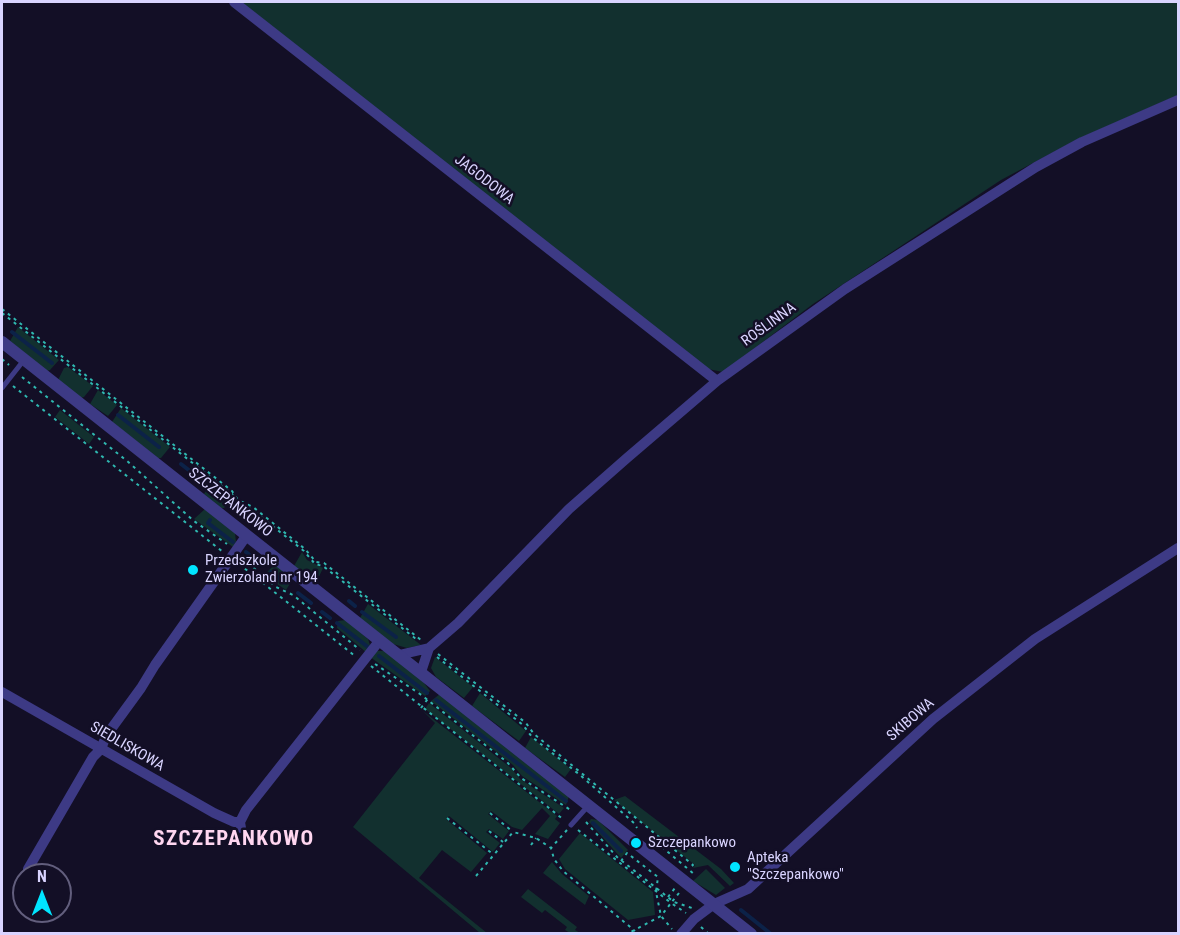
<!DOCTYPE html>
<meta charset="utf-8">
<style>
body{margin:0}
#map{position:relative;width:1180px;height:935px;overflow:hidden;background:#130f26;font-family:"Roboto Condensed",sans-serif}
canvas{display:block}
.frame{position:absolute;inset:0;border:3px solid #d9d4ff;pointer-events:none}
.north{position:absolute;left:12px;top:863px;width:60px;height:60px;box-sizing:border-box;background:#130f26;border:2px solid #625e7d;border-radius:50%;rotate:0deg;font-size:16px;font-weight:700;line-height:24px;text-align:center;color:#d9d4ff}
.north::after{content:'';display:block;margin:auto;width:21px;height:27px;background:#00e5ff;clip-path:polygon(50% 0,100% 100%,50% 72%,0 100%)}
</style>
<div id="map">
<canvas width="1180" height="935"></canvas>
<div class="frame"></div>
<div class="north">N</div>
</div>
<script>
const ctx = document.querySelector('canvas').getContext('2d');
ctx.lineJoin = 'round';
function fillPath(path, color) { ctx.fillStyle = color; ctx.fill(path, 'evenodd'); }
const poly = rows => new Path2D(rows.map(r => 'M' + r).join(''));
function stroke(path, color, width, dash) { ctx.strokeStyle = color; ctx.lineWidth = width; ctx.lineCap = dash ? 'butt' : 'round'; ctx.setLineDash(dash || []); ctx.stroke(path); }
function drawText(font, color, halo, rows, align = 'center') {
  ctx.font = font + ' "Roboto Condensed",sans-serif'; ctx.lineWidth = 5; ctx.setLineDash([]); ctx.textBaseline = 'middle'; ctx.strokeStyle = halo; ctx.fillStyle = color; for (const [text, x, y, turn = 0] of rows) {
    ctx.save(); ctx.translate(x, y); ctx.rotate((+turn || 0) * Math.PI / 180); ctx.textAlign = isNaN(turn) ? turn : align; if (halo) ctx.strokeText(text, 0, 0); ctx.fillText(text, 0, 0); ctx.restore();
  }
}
fillPath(poly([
 [241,2,1178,2,1178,95,1078,139,1001,180,813,304,723,372,708,369],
 [18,327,59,360,50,370,47,371,10,341],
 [68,367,93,386,84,397,81,398,58,380,64,368],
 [98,390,117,405,108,416,90,404],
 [121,408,170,447,161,458,158,458,112,422],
 [60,410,94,437,89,444,55,417],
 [212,480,232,498,224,508,221,508,204,494],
 [205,509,235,533,236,542,233,547,194,519],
 [302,552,307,560,323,568,316,583,294,566],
 [275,564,293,579,286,590,264,575],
 [368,604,421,645,407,648,393,644,360,618],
 [346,620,368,639,370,645,367,653,337,628,338,621],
 [377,651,385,651,421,679,430,691,425,696,370,657],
 [435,657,473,687,464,698,436,677,431,668],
 [480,693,526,731,519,741,472,706],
 [440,694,569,796,566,805,522,776,513,765,431,701],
 [429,703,511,768,520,779,564,808,559,814,425,709],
 [423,711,557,816,555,819,560,823,548,839,535,834,550,816,542,808,522,830,512,827,491,811,488,814,509,831,503,839,489,829,486,832,500,843,493,852,449,816,446,819,487,853,471,872,442,850,419,878,487,933,480,933,353,827,435,723],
 [531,737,571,769,565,777,525,748],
 [625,796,721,869,734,883,730,886,708,865,693,868,695,865,614,800],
 [591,819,598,820,628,850,621,858,589,822],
 [580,833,653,892,655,915,628,920,565,869,559,859],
 [552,862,562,874,589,896,585,905,543,873],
 [706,869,725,888,716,895,693,881],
 [528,889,577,927,575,930,580,933,570,933,565,930,567,927,545,910,542,913,521,897]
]), '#12302f');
stroke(poly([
 [12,332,52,363],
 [118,415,159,447],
 [181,464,190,471],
 [209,487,227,501],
 [210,520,208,523,233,542],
 [246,552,256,560],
 [271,572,285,583],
 [298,593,311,603],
 [349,601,355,606],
 [322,612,330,618],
 [362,612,396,637],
 [337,623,368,647],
 [379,656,427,693],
 [436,700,566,801],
 [593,823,621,851],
 [741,910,771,934]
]), '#0c2248', 4);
stroke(poly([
 [2,309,232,491,238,500,253,507,305,549,316,562,324,563,421,640],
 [2,313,232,494,242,506,251,509,304,551,315,564,323,566,416,639],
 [2,359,9,365],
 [22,377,127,461,194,521,227,544],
 [13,386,223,552],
 [242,558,276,587,293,595,360,650],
 [239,564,355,656],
 [438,654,526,723,534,734,693,865,690,869],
 [437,657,523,725,532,737,580,775,634,823,637,828],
 [375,664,420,694,507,762,521,778,572,811],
 [371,666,564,820],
 [421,708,430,696],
 [490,813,513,832],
 [447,818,494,855],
 [586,822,617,857,674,902,692,908],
 [567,830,551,848,554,859,563,871,635,931],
 [578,830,671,903,661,916,627,934],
 [489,831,503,842],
 [656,842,694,874],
 [531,845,536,838],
 [621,861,627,853,658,877,656,892,661,916,672,929],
 [476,876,513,832,536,838,551,848],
 [679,893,671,903,686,913],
 [668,897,675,888],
 [701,927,709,934]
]), '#2fb8b0', 2, [3, 4.5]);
stroke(poly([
 [2,388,24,360],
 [571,825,588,806]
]), '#3d3a85', 5);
stroke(poly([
 [234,2,717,381],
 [399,655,429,648,458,623,569,509,627,458,717,381,845,289,1036,167,1082,142,1178,100],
 [421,672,429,648],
 [2,692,214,813,234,822,240,822],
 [241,828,240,822,246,810,380,640],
 [28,869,93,757,101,749,106,736,141,688,155,665,247,535],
 [681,934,694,919,714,904,748,889,933,719,1035,639,1178,548]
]), '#3d3a85', 10);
stroke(poly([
 [2,342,751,934]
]), '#3d3a85', 12);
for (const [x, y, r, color] of [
 [193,570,6,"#00e5ff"],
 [636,843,6,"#00e5ff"],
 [735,867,6,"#00e5ff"]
]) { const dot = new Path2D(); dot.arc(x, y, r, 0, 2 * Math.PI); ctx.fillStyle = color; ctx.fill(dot); stroke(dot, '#130f26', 2); }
drawText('15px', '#d9d4ff', '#130f26', [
 ["JAGODOWA",484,180,38],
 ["ROŚLINNA",769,325,-36],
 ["SZCZEPANKOWO",230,503,38],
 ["SKIBOWA",911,720,-41],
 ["SIEDLISKOWA",127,747,30]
]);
drawText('15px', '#d9d4ff', '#130f26', [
 ["Przedszkole",205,561],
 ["Zwierzoland nr 194",205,578],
 ["Szczepankowo",648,843],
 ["Apteka",747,858],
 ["\"Szczepankowo\"",747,875]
], 'left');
ctx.letterSpacing = '1.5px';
drawText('bold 21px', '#ffd6f0', '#130f26', [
 ["SZCZEPANKOWO",234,840]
]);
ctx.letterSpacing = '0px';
</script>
